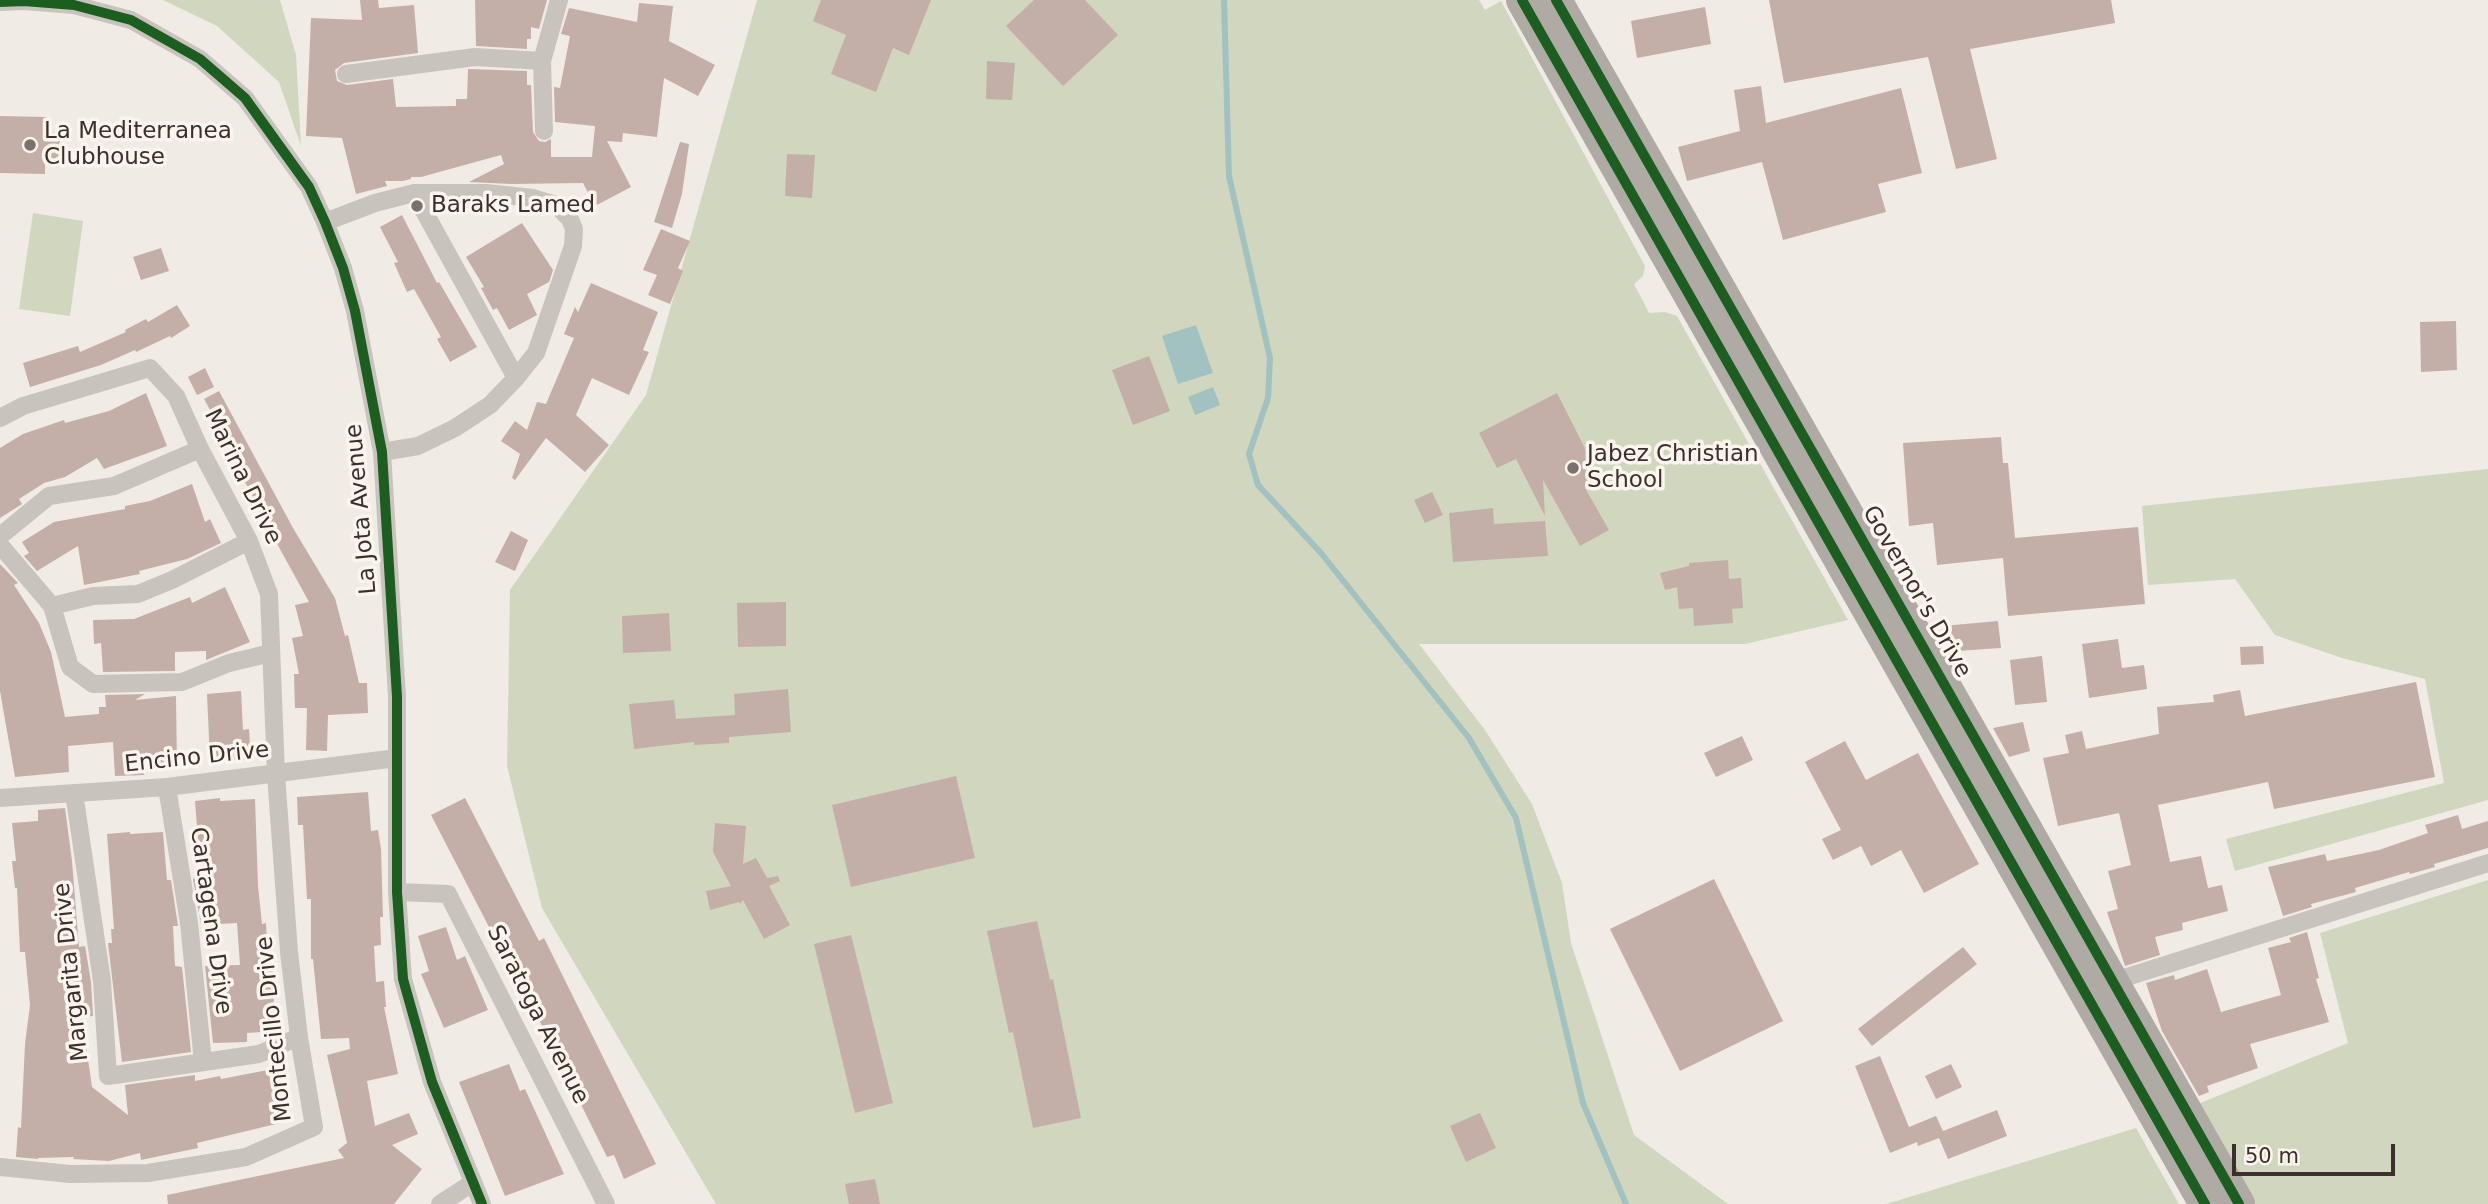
<!DOCTYPE html>
<style>
body{margin:0}
#map{position:relative;width:2488px;height:1204px;overflow:hidden;background:#f0ebe5;font-family:"DejaVu Sans",sans-serif}
canvas{display:block}
.scale{position:absolute;left:2232px;top:1144px;width:163px;height:32px;box-sizing:border-box;border:4px solid #3b302b;border-top:0;padding-left:9px;font-size:21px;line-height:24px;white-space:nowrap;color:#3b302b;-webkit-text-stroke:5px #fbf5ee;paint-order:stroke}
</style>
<div id="map">
<canvas width="2488" height="1204"></canvas>
<div class="scale">50 m</div>
</div>
<script>
const ctx = document.querySelector('canvas').getContext('2d');
ctx.lineJoin = 'round';
function fillPath(path, color) { ctx.fillStyle = color; ctx.fill(path, 'evenodd'); }
const poly = rows => new Path2D(rows.map(r => 'M' + r).join(''));
function stroke(path, color, width, dash) { ctx.strokeStyle = color; ctx.lineWidth = width; ctx.lineCap = dash ? 'butt' : 'round'; ctx.setLineDash(dash || []); ctx.stroke(path); }
function drawText(font, color, halo, rows, align = 'center') {
  ctx.font = font + ' "DejaVu Sans",sans-serif'; ctx.lineWidth = 7; ctx.setLineDash([]); ctx.textBaseline = 'middle'; ctx.strokeStyle = halo; ctx.fillStyle = color; for (const [text, x, y, turn = 0] of rows) {
    ctx.save(); ctx.translate(x, y); ctx.rotate((+turn || 0) * Math.PI / 180); ctx.textAlign = isNaN(turn) ? turn : align; if (halo) ctx.strokeText(text, 0, 0); ctx.fillText(text, 0, 0); ctx.restore();
  }
}
fillPath(poly([
 [163,0,280,0,296,55,301,146,279,82,217,26],
 [757,0,1479,0,1485,10,1501,1,1645,266,1643,276,1634,284,1642,299,1649,313,1665,312,1677,316,1848,620,1745,644,1419,644,1485,730,1532,804,1562,883,1571,943,1634,1135,1728,1204,716,1204,542,908,507,766,510,590,646,395],
 [33,213,83,221,70,316,19,309],
 [2488,469,2488,800,2235,871,2226,839,2444,783,2425,679,2342,658,2275,635,2235,579,2148,585,2142,506],
 [2488,880,2488,1204,2251,1204,2193,1106,2348,1043,2320,933],
 [2136,1128,2179,1204,1886,1204,1906,1198]
]), '#d1d6bf');
fillPath(poly([
 [1196,325,1213,373,1178,384,1162,336],
 [1213,387,1220,405,1195,415,1188,397]
]), '#a1c2c1');
stroke(poly([
 [1224,0,1229,176,1270,358,1268,398,1249,454,1258,485,1321,553,1469,738,1516,818,1583,1103,1626,1204]
]), '#a1c2c1', 6);
fillPath(poly([
 [360,0,378,0,379,8,414,5,418,53,344,63,335,70,337,81,347,85,393,79,396,107,456,106,456,99,467,99,468,69,527,71,527,85,531,85,533,132,539,141,545,142,551,139,551,157,592,157,595,126,555,122,554,87,560,88,570,36,561,34,569,8,637,22,639,3,673,6,669,41,715,65,698,96,664,78,657,137,623,133,622,142,607,141,631,187,595,206,583,183,512,184,469,182,504,164,501,155,421,177,411,177,411,179,403,181,385,181,387,186,356,194,342,138,306,136,311,18,362,20],
 [475,0,547,0,539,29,531,27,531,39,527,39,527,49,476,46],
 [821,0,931,0,909,55,893,48,876,92,831,74,846,35,813,21],
 [1034,0,1085,0,1118,35,1063,86,1006,26],
 [1769,0,2111,0,2115,23,1970,49,1997,159,1956,169,1928,57,1784,83],
 [1705,7,1711,44,1637,58,1631,21],
 [987,61,1015,63,1012,100,986,99],
 [1761,86,1766,123,1901,88,1922,173,1878,184,1886,212,1783,240,1762,162,1687,181,1678,147,1740,131,1734,90],
 [0,116,46,117,46,132,60,132,59,159,45,158,45,174,0,173],
 [680,142,689,144,682,194,672,228,654,222],
 [787,154,815,155,812,198,785,196],
 [402,215,437,283,439,282,477,347,450,362,437,339,441,337,414,289,407,292,394,263,398,262,380,227],
 [522,223,553,270,549,282,527,294,537,315,509,330,497,308,493,310,481,288,484,287,466,257],
 [661,229,690,241,678,268,683,271,670,304,648,295,657,275,643,270],
 [161,248,169,271,141,280,133,257],
 [591,283,658,312,643,350,649,352,629,395,592,378,576,415,609,445,585,472,546,438,515,480,512,478,520,454,501,441,515,421,527,430,537,402,546,404,574,338,564,334,575,307,578,312],
 [177,305,190,326,171,338,170,336,136,352,135,350,101,365,30,387,23,363,78,346,80,352,126,332,125,330,146,319,148,322],
 [2456,321,2457,370,2421,372,2420,322],
 [1149,356,1170,411,1133,425,1112,370],
 [205,368,214,387,197,395,188,377],
 [219,391,293,528,335,598,345,636,348,635,359,683,367,683,368,713,328,715,327,751,306,750,307,708,295,708,294,674,299,674,292,638,303,636,295,605,309,602,264,520,265,519,232,458,234,457,219,431,221,430,204,399],
 [146,393,167,446,104,469,97,458,65,477,44,483,19,499,22,504,0,518,0,448,23,434,64,420,65,423,109,411],
 [1557,393,1601,480,1585,488,1609,530,1580,546,1543,480,1545,516,1516,459,1497,468,1479,433],
 [2001,437,2003,463,2008,463,2015,538,2138,527,2145,604,2008,616,2003,558,1937,565,1933,523,1909,526,1903,443],
 [192,484,205,522,210,519,221,543,187,559,139,571,140,574,84,585,78,546,37,571,24,556,29,553,22,542,54,522,125,509,125,506,150,501],
 [1432,492,1443,515,1425,523,1414,500],
 [1493,508,1494,524,1545,521,1548,556,1453,562,1449,513],
 [511,531,528,540,515,571,495,562],
 [1728,560,1729,579,1741,578,1743,608,1732,609,1733,623,1694,626,1693,608,1679,609,1677,587,1665,590,1660,573,1689,566,1689,563],
 [0,564,18,583,14,585,39,623,51,652,65,717,99,714,99,707,106,707,105,695,145,694,135,700,176,696,177,769,143,770,144,775,115,776,113,742,68,746,69,772,15,777,0,691],
 [225,587,250,642,206,660,206,651,175,652,175,671,103,672,101,643,94,644,93,620,134,619,190,597,192,603],
 [786,602,786,646,738,647,737,603],
 [669,613,671,651,623,653,622,616],
 [1998,621,2001,648,1957,651,1943,626],
 [2118,639,2122,668,2144,665,2147,689,2089,698,2082,644],
 [2263,646,2264,664,2241,665,2240,647],
 [2042,656,2047,702,2015,705,2010,660],
 [2416,682,2435,777,2274,809,2268,782,2158,805,2170,862,2201,856,2208,888,2222,885,2228,911,2182,923,2183,930,2155,937,2160,955,2125,966,2107,912,2118,909,2108,871,2131,865,2119,813,2058,826,2043,758,2069,753,2065,735,2082,731,2086,749,2159,734,2157,707,2214,702,2213,695,2240,690,2245,716],
 [788,689,791,732,729,737,729,743,694,745,694,742,634,749,629,704,674,700,676,719,735,715,734,694],
 [241,691,243,730,249,729,251,760,210,760,207,694],
 [2023,722,2030,751,2009,757,1993,728],
 [1742,736,1753,760,1716,777,1704,753],
 [1845,741,1866,780,1918,753,1979,864,1924,893,1901,850,1871,866,1861,846,1833,860,1822,839,1841,830,1805,762],
 [956,776,975,858,851,887,832,805],
 [368,792,371,831,378,830,381,849,383,917,380,917,381,945,374,946,376,982,384,981,386,1007,384,1007,398,1074,367,1081,375,1126,409,1113,418,1134,392,1145,422,1169,394,1204,168,1204,167,1195,344,1158,338,1150,347,1143,327,1055,350,1049,349,1038,321,1039,313,959,311,959,311,899,307,899,303,825,298,825,297,797],
 [220,798,220,801,255,799,258,886,262,924,266,923,268,963,272,963,275,1031,247,1033,247,1042,213,1043,205,966,240,965,237,923,201,925,193,879,201,878,195,801],
 [465,798,539,941,544,938,656,1164,624,1179,614,1155,607,1157,505,951,502,952,431,815],
 [65,808,72,861,79,947,85,946,91,982,93,1016,82,1017,92,1087,128,1115,125,1085,195,1075,195,1081,220,1076,221,1079,268,1070,280,1123,197,1143,198,1148,141,1160,140,1153,109,1161,73,1159,74,1157,38,1158,38,1159,16,1157,18,1127,21,1128,25,1044,30,1005,25,952,20,952,17,888,15,888,12,861,16,861,12,823,38,821,38,810],
 [2458,815,2462,829,2488,821,2488,848,2434,864,2435,867,2410,874,2409,872,2355,888,2356,892,2311,904,2312,907,2283,916,2268,867,2325,854,2327,861,2379,850,2428,833,2425,825],
 [715,823,746,826,743,864,756,858,767,878,778,876,780,881,769,886,790,925,764,939,743,900,740,904,739,902,710,910,706,891,731,886,713,852],
 [130,832,130,834,163,832,167,880,171,880,178,926,173,926,175,966,182,967,191,1052,122,1062,108,943,112,943,111,929,114,929,107,834],
 [1714,879,1783,1021,1680,1071,1610,929],
 [1037,921,1050,980,1053,979,1081,1118,1033,1128,1013,1032,1009,1033,987,931],
 [446,927,457,960,465,956,488,1010,444,1028,421,974,429,971,418,936],
 [2307,932,2319,978,2316,979,2329,1022,2250,1044,2258,1068,2207,1086,2209,1092,2199,1096,2162,1031,2146,983,2174,975,2175,980,2207,969,2221,1012,2281,995,2268,948,2291,942,2289,938],
 [851,935,893,1103,855,1113,814,944],
 [1963,947,1977,964,1872,1046,1858,1029],
 [1880,1056,1909,1127,1936,1116,1943,1131,1997,1110,2007,1136,1948,1159,1939,1138,1918,1146,1917,1142,1890,1153,1855,1066],
 [509,1064,520,1091,525,1089,564,1174,505,1196,459,1082],
 [1951,1064,1962,1087,1936,1099,1925,1076],
 [1480,1113,1496,1148,1466,1162,1450,1126],
 [875,1179,880,1204,849,1204,845,1184]
]), '#c3afa7');
stroke(poly([
 [0,2,24,1,74,5,131,20,200,59,245,98,309,187,325,222,343,268,355,311,382,452,397,697,397,892,403,979,432,1082,482,1204],
 [346,74,475,57,542,61],
 [544,131,542,61,559,0],
 [414,193,516,378],
 [325,222,375,203,414,193,486,193,533,198,556,205,570,219,574,229,573,246,536,353,516,378,490,405,455,428,418,446,382,452],
 [0,418,23,406,150,368,176,396,200,449,249,541,269,594,276,775,289,952,299,1037,314,1127,246,1157,148,1173,70,1174,0,1167],
 [0,536,49,496,114,486,200,449],
 [0,545,52,606,70,667,93,684,182,682,229,663,271,653],
 [52,606,93,596,138,594,172,580,249,541],
 [167,787,189,923,203,1062],
 [74,793,102,981,108,1076,259,1054,299,1037],
 [0,798,167,787,397,758],
 [397,892,448,894,606,1204],
 [2108,983,2488,863],
 [440,1204,472,1183]
]), '#c9c3be', 18);
stroke(poly([
 [1522,0,2205,1204],
 [1556,0,2239,1204]
]), '#afaaa4', 32);
stroke(poly([
 [1522,0,2205,1204],
 [1556,0,2239,1204],
 [0,2,24,1,74,5,131,20,200,59,245,98,309,187,325,222,343,268,355,311,382,452,397,697,397,892,403,979,432,1082,482,1204]
]), '#1b5e20', 10);
for (const [x, y, r, color] of [
 [30,145,7,"#7a716c"],
 [417,206,7,"#7a716c"],
 [1573,468,7,"#7a716c"]
]) { const dot = new Path2D(); dot.arc(x, y, r, 0, 2 * Math.PI); ctx.fillStyle = color; ctx.fill(dot); stroke(dot, '#fbf5ee', 2.5); }
drawText('23px', '#3b302b', '#fbf5ee', [
 ["La Mediterranea",44,132],
 ["Clubhouse",44,158],
 ["Baraks Lamed",431,206],
 ["Jabez Christian",1587,455],
 ["School",1587,481]
], 'left');
drawText('23px', '#3b302b', '#fbf5ee', [
 ["Marina Drive",242,477,64],
 ["La Jota Avenue",362,509,-95],
 ["Governor's Drive",1916,592,60],
 ["Encino Drive",197,758,-6],
 ["Cartagena Drive",210,921,82],
 ["Margarita Drive",72,972,-96],
 ["Saratoga Avenue",537,1015,63],
 ["Montecillo Drive",275,1029,-96]
]);
</script>
